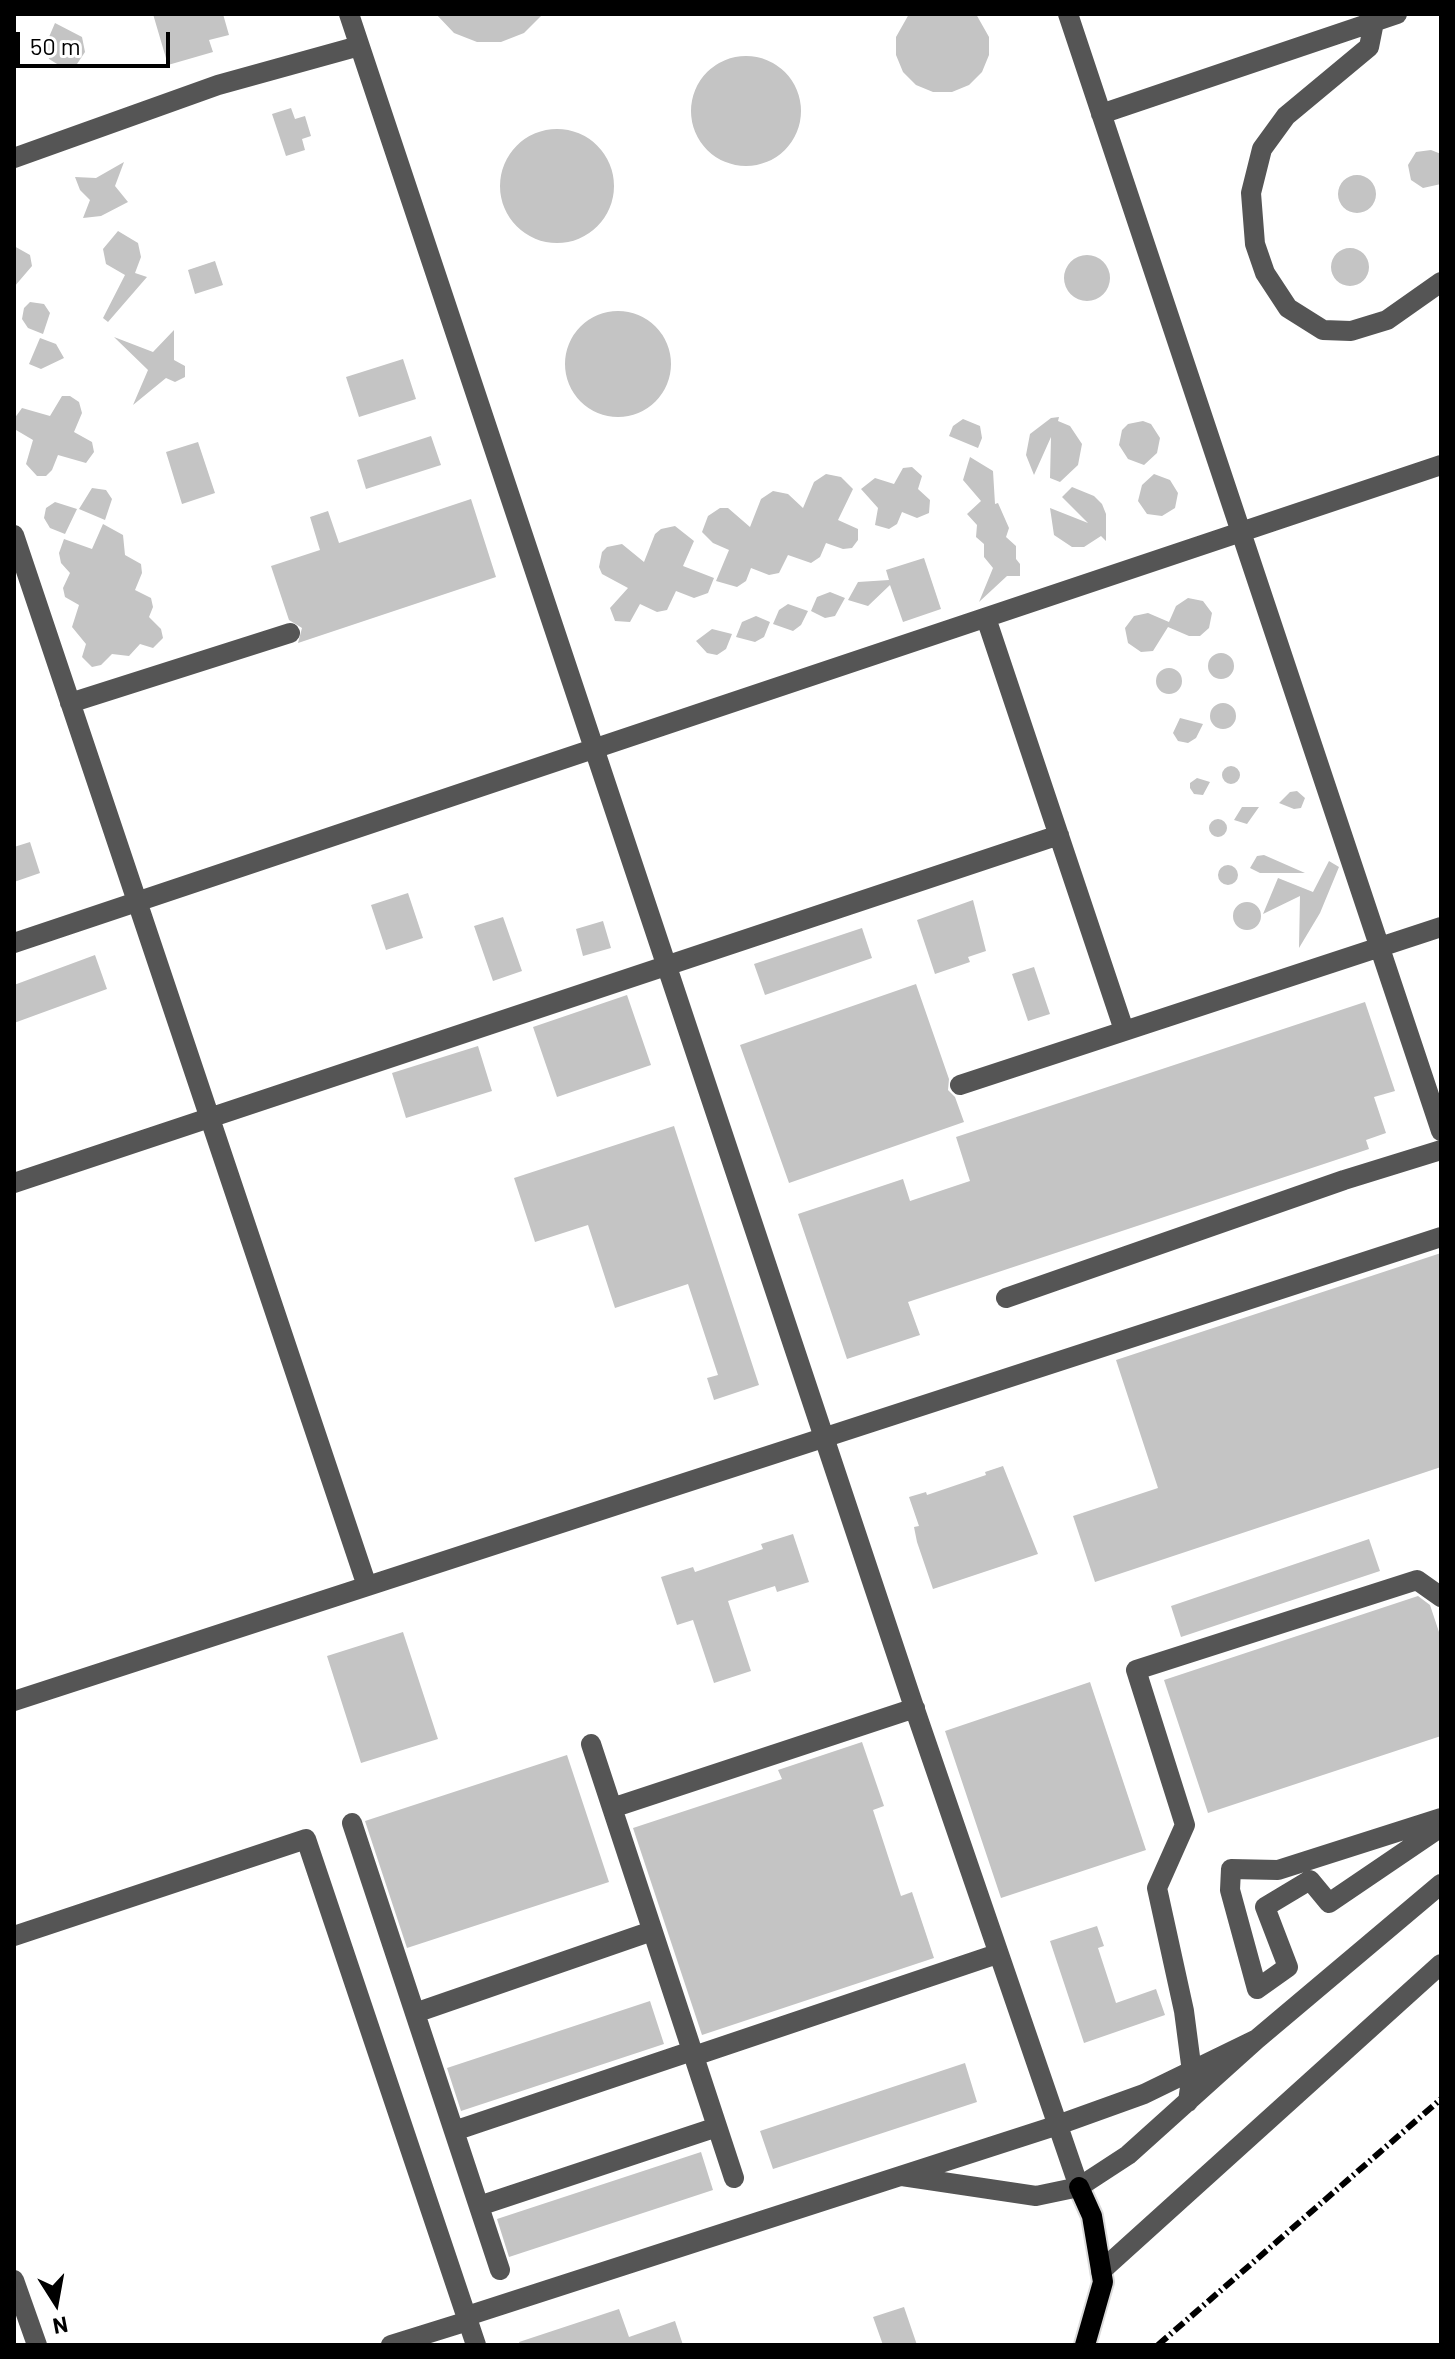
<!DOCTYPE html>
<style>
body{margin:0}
#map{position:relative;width:1455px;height:2359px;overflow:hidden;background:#fff;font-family:Barlow,sans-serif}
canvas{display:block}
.frame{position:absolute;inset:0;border:16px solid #000;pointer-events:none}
.north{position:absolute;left:16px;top:2263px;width:80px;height:80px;-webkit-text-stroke:6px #fff;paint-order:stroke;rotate:169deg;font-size:22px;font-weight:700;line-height:32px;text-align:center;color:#000}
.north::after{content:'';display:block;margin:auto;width:28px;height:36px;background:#000;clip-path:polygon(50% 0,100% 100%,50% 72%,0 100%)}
.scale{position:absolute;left:16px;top:32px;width:154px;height:36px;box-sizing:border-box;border:4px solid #000;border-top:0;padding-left:10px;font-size:24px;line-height:28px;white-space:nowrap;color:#000;-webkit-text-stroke:6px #fff;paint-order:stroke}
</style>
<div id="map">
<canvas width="1455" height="2359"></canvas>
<div class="frame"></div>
<div class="north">N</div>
<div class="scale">50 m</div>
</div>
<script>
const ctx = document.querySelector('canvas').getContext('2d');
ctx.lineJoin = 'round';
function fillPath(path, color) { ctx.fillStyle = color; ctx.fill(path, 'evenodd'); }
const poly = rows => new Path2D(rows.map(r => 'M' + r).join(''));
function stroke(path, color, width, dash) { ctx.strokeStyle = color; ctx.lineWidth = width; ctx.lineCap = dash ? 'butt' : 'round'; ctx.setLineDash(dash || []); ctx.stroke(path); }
fillPath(poly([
 [153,14,223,14,229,35,209,40,213,52,168,65],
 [436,14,543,14,524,33,501,42,477,42,454,33],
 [909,14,976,14,989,37,989,55,982,72,969,85,952,92,933,92,916,85,903,72,896,55,896,37],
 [55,23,82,37,85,52,77,64,62,67,49,59,46,44],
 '691 111a55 55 0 1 1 110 0a55 55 0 1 1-110 0Z',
 [291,108,295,119,305,116,311,136,302,139,305,150,286,156,272,114],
 '500 186a57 57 0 1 1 114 0a57 57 0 1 1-114 0Z',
 [1431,150,1441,154,1441,184,1423,188,1411,180,1408,165,1416,152],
 [124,162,115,186,128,202,101,216,83,218,90,200,80,190,75,177,96,178],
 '1338 194a19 19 0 1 1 38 0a19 19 0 1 1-38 0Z',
 [118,231,138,243,141,257,135,273,147,277,108,322,103,318,125,275,106,264,103,249],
 [14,246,30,255,32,266,14,287],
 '1331 267a19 19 0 1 1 38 0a19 19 0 1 1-38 0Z',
 '1064 278a23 23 0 1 1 46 0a23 23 0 1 1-46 0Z',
 [215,261,223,285,195,294,188,270],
 [30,302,44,304,50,313,43,334,28,328,22,319,24,308],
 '565 364a53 53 0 1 1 106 0a53 53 0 1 1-106 0Z',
 [174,330,174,360,185,366,185,377,175,382,166,378,133,405,148,370,114,337,153,352],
 [40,338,56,344,64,358,41,369,29,364],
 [403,359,416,399,359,417,346,377],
 [62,396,70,396,79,402,82,413,74,432,92,442,94,452,86,463,58,455,52,470,46,476,37,476,26,464,33,440,16,430,14,419,22,408,50,416],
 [1059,417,1058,421,1070,426,1082,444,1078,465,1060,482,1050,478,1051,437,1034,475,1026,455,1030,434,1051,418],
 [963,419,980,426,982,438,978,448,949,436,953,426],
 [1143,421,1151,424,1160,438,1157,453,1144,465,1128,459,1119,445,1122,430,1128,424],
 [431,436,441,465,366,489,357,460],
 [198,442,215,493,182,504,166,452],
 [970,457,993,471,995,504,998,503,1009,528,1006,537,1016,546,1016,559,1020,564,1020,576,1007,576,979,602,993,568,984,557,984,544,976,537,977,525,967,514,981,501,963,480],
 [912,467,922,476,918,489,930,500,929,513,917,518,902,512,897,524,889,529,875,525,878,508,861,489,875,478,894,484,903,468],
 [826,474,841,477,853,489,838,520,858,529,858,540,852,548,843,549,826,543,820,557,811,563,788,555,779,573,769,575,751,568,746,581,737,587,716,581,729,550,713,543,702,532,708,516,720,508,728,508,750,527,761,499,773,491,788,494,803,508,814,482],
 [1154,474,1170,480,1178,493,1175,508,1162,516,1147,514,1138,501,1142,485],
 [1072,487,1094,496,1102,504,1106,514,1106,541,1101,536,1084,547,1072,547,1054,535,1050,508,1088,523,1062,497],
 [92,488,106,490,112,499,105,520,79,509],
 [471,499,496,577,298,643,302,628,289,620,271,566,320,550,310,517,328,511,339,543],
 [55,502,77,509,65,534,50,528,44,518,46,508],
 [103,524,123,535,125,555,141,564,142,573,135,590,151,598,153,607,149,617,161,629,163,638,153,648,140,644,129,656,112,654,101,665,92,667,82,657,86,644,72,627,79,605,65,597,63,588,70,573,61,563,59,553,64,539,92,549],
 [675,526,694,541,683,566,714,578,708,593,694,598,676,591,667,610,657,612,640,604,630,622,615,621,610,608,628,588,602,574,599,567,602,552,607,547,622,544,644,562,655,534,661,529],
 [924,558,941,609,903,622,890,585,868,606,848,600,858,582,889,580,886,570],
 [830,592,845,598,835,616,825,618,811,611,817,597],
 [1188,598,1203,601,1212,613,1209,628,1200,636,1189,636,1168,627,1153,651,1141,652,1128,643,1125,628,1134,616,1148,613,1169,622,1176,606],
 [788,604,808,611,801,625,793,631,773,624,779,610],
 [756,616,770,622,764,637,755,642,736,637,742,622],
 [712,629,732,634,726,649,717,655,707,653,696,641],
 '1208 666a13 13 0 1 1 26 0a13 13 0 1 1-26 0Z',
 '1156 681a13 13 0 1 1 26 0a13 13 0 1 1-26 0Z',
 '1210 716a13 13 0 1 1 26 0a13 13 0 1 1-26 0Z',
 [1180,718,1203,724,1196,738,1188,743,1178,741,1173,733],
 '1222 775a9 9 0 1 1 18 0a9 9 0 1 1-18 0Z',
 [1197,778,1210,782,1203,795,1194,794,1190,788,1190,783],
 [1297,791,1305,798,1301,808,1294,809,1279,803,1290,792],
 [1242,807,1259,807,1247,824,1234,820],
 '1209 828a9 9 0 1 1 18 0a9 9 0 1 1-18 0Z',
 [30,842,40,873,14,882,14,847],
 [1264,855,1305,873,1260,873,1250,868,1257,856],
 [1329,861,1339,867,1320,913,1299,948,1300,896,1263,914,1278,878,1313,892],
 '1218 875a10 10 0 1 1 20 0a10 10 0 1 1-20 0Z',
 [408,893,423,938,386,950,371,905],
 [973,900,986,951,968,957,970,962,935,974,917,920],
 '1233 916a14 14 0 1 1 28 0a14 14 0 1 1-28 0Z',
 [503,917,522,971,493,981,474,926],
 [603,921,611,948,583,956,576,929],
 [862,928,872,958,765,995,754,964],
 [95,955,107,989,14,1023,14,985],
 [1034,967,1050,1014,1028,1021,1012,974],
 [916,984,949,1079,948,1090,955,1097,964,1122,789,1183,740,1045],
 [627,995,651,1065,557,1097,533,1027],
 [1365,1002,1395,1091,1374,1097,1386,1133,1366,1140,1369,1149,908,1302,920,1335,847,1359,798,1214,903,1179,910,1201,970,1181,956,1137],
 [478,1046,492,1091,406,1118,392,1073],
 [674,1126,759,1385,714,1400,707,1378,718,1375,688,1284,615,1308,588,1225,535,1242,514,1178],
 [1441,1253,1441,1467,1095,1582,1073,1516,1158,1488,1116,1360],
 [1003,1466,1038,1554,933,1589,917,1542,914,1527,919,1526,909,1497,926,1492,927,1495,986,1475,985,1472],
 [793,1534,809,1582,777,1592,775,1586,728,1601,751,1671,714,1683,693,1620,677,1625,661,1577,693,1567,695,1572,763,1549,761,1544],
 [1369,1539,1380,1571,1181,1637,1171,1606],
 [1418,1596,1430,1605,1441,1638,1441,1736,1208,1813,1164,1680],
 [403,1632,438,1739,361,1763,327,1656],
 [1090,1682,1146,1850,1001,1898,945,1731],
 [862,1742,884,1806,873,1810,901,1896,912,1892,934,1958,702,2035,633,1828,782,1779,778,1770],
 [567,1755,609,1882,407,1948,365,1821],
 [1097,1926,1104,1946,1098,1948,1116,2003,1156,1989,1165,2015,1084,2043,1050,1941],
 [650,2001,664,2044,461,2111,447,2068],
 [965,2063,977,2102,773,2169,760,2131],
 [701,2152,713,2190,509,2257,497,2219],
 [904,2307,917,2345,883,2345,873,2317],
 [619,2309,629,2337,675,2321,683,2345,520,2345,519,2342]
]), '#c4c4c4');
const major = poly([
 [1079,2187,1092,2216,1103,2282,1085,2345]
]);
stroke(major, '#dbdbdb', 24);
stroke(poly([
 [349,14,913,1704,1079,2187],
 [1068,14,1441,1131],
 [1374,22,1369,47,1286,116,1262,149,1251,193,1255,244,1265,273,1288,308,1323,330,1351,331,1387,320,1441,282],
 [1101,114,1397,14],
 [14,158,218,85,359,46],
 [14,535,367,1586],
 [986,618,1124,1030],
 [70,703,290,633],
 [14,943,1441,465],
 [960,1085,1441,927],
 [14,1183,1059,835],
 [1006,1298,1344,1180,1441,1150],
 [14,1701,1441,1237],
 [591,1744,734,2178],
 [612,1808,915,1708],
 [1441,1818,1278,1870,1231,1869,1230,1890,1257,1989,1288,1967,1265,1907,1310,1880,1329,1903,1441,1827],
 [352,1823,500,2270],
 [14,1936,306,1839,476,2345],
 [415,2013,652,1931],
 [694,2056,997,1954],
 [1188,2102,1192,2072,1184,2011,1157,1888,1185,1825,1136,1670,1417,1580,1441,1597],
 [454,2131,692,2051],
 [902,2176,1036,2196,1079,2187,1128,2155,1257,2039,1441,1884],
 [479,2206,717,2127],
 [1101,2271,1441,1964],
 [14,2280,37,2345],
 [467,2316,1055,2126,1144,2094,1257,2039],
 [391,2345,468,2321]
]), '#555', 20);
stroke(major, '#000', 20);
stroke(poly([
 [1158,2345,1441,2099]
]), '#000', 6, [12, 4, 2, 4]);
</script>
